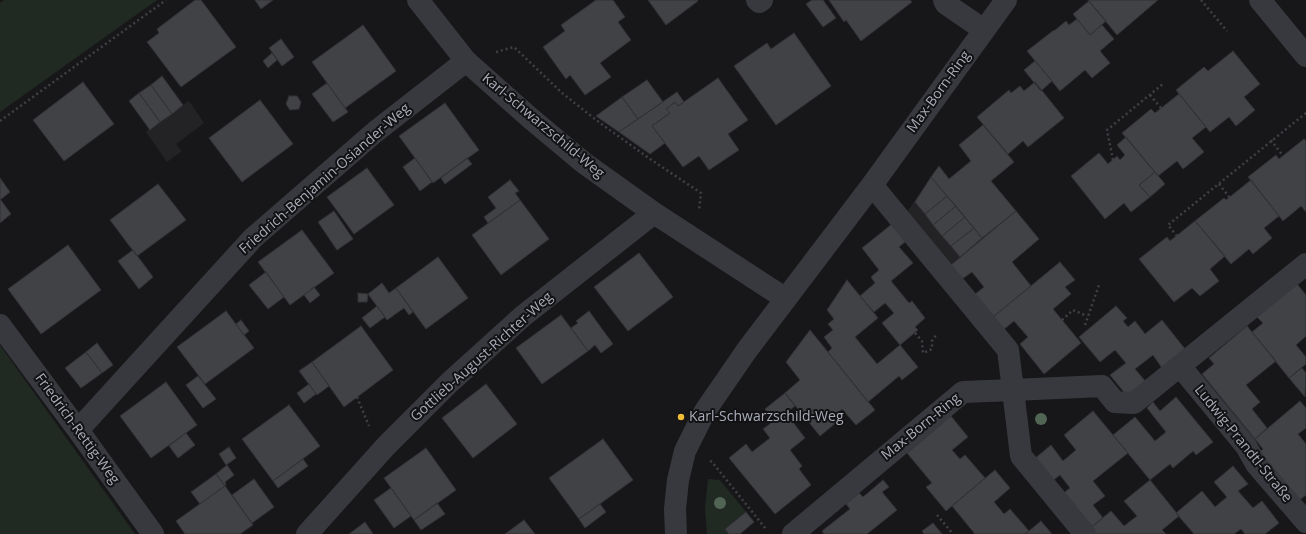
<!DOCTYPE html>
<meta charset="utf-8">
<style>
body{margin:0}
canvas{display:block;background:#171719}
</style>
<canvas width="1306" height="534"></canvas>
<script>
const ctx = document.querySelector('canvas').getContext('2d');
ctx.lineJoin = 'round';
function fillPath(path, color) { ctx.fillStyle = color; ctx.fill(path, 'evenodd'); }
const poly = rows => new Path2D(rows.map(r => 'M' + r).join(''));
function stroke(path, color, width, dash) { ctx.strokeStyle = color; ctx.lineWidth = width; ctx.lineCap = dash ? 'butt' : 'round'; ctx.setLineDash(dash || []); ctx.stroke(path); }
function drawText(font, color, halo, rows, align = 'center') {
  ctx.font = font + ' "Open Sans",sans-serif'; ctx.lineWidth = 4; ctx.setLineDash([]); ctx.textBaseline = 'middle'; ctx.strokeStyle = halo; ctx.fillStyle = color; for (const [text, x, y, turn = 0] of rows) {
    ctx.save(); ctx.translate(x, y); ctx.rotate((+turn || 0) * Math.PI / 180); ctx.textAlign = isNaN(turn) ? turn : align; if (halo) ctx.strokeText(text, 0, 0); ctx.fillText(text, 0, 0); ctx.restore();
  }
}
fillPath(poly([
 [162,76,183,105,189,101,204,123,176,144,182,151,167,162,146,132,149,129,129,101],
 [931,177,982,238,951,265,907,212]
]), '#232326');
fillPath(poly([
 [4,0,157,0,0,112,0,3],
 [0,345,135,534,0,534],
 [708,479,720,480,746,512,725,529,729,534,707,534,705,508]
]), '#212923');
const building = poly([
 [195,0,201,0,236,47,181,87,147,42,159,33,157,29,195,0],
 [255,0,273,0,261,9,255,0],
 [596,0,613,0,625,17,618,22,631,40,600,63,611,77,585,95,570,75,566,79,543,47,565,31,561,25,596,0],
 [648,0,697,0,698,1,666,25,648,0],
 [812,0,823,0,836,18,823,27,806,4,812,0],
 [829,0,910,0,912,2,861,41,846,20,844,22,829,0],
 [1088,0,1158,0,1117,35,1088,0],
 [1089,1,1106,21,1090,35,1073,14,1089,1],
 [1077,19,1090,35,1102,25,1114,39,1100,51,1110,63,1092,78,1085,70,1060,91,1027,51,1054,30,1054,31,1066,21,1069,25,1077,19],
 [363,25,396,71,345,108,312,62,363,25],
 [794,33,831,86,776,125,734,66,767,43,771,49,794,33],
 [281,39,294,57,282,66,269,48,281,39],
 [1233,51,1260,84,1244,97,1255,110,1236,126,1229,117,1210,132,1176,90,1204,67,1208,71,1233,51],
 [272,53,277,60,268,68,263,61,272,53],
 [1035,61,1052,81,1041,91,1024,70,1035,61],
 [162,76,183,105,172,114,151,85,162,76],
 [718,78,748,120,728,134,739,150,709,170,699,156,683,167,652,126,670,113,666,109,675,102,678,106,718,78],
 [647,80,663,102,638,119,622,97,647,80],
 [83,82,114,124,64,161,33,120,83,82],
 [1035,82,1064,118,1028,147,1023,141,1008,154,977,117,1009,90,1011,93,1020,86,1024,91,1035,82],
 [327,83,348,112,333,122,312,94,327,83],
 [151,85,172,114,160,122,139,93,151,85],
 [677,92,684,102,678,106,675,102,666,109,670,113,652,126,665,143,650,154,619,132,677,92],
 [139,93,160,122,150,130,129,101,139,93],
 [1179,94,1206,127,1192,138,1204,152,1183,169,1177,161,1158,176,1122,133,1151,109,1155,113,1179,94],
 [289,96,297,96,301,102,299,109,290,110,286,104,289,96],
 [622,97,638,119,619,132,596,116,622,97],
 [260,100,293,144,242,182,209,138,260,100],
 [445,103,479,150,433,183,399,136,445,103],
 [983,125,1014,162,991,181,1016,211,982,238,931,177,939,166,949,179,971,161,959,145,983,125],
 [1126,137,1155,172,1139,185,1150,197,1131,212,1124,203,1105,219,1071,176,1099,153,1108,164,1117,156,1120,160,1125,155,1117,145,1126,137],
 [1304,139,1306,141,1306,212,1301,206,1283,221,1248,177,1276,155,1279,159,1304,139],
 [415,158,432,182,420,191,403,167,415,158],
 [467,158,472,164,445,184,441,178,467,158],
 [367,168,394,205,354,234,327,197,367,168],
 [1155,172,1165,184,1150,197,1139,185,1155,172],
 [931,177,947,196,925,214,915,202,931,177],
 [0,178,10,192,0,200,0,178],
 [510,180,519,191,515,193,520,200,488,223,484,217,496,208,488,197,510,180],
 [1251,180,1279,216,1264,228,1272,238,1253,254,1249,249,1231,264,1195,221,1224,198,1226,200,1251,180],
 [158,184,186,220,137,256,110,220,158,184],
 [947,196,956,206,933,225,925,214,947,196],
 [0,199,11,214,0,223,0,199],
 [520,200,549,239,501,275,472,235,520,200],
 [956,206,965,217,942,236,933,225,956,206],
 [334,211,353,239,337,250,318,222,334,211],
 [1016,211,1039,239,1012,262,1031,286,993,317,974,295,984,287,972,272,962,279,951,265,1016,211],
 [965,217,974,228,951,246,942,236,965,217],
 [1195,221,1225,256,1210,269,1219,281,1200,296,1192,288,1174,302,1139,259,1167,237,1170,241,1195,221],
 [892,224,906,241,899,247,913,263,891,281,909,303,912,301,925,318,915,327,918,330,900,345,882,323,894,313,885,303,874,312,860,296,875,283,871,277,879,270,862,248,892,224],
 [974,228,982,238,960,257,951,246,974,228],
 [302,230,334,273,290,305,258,262,302,230],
 [68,245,101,290,41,334,8,289,68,245],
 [133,250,153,277,139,289,118,261,133,250],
 [639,253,673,297,628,331,594,287,639,253],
 [438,257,468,298,426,329,396,288,438,257],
 [1060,262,1075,280,1065,287,1071,294,1053,309,1081,343,1044,374,1020,344,1028,337,1014,321,1003,330,993,317,1060,262],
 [266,272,284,297,268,309,249,285,266,272],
 [847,280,878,318,855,337,877,364,900,345,918,367,902,380,899,376,868,402,828,352,832,348,824,337,833,330,828,324,834,319,827,310,847,280],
 [382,283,389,293,396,288,413,312,409,315,404,308,387,320,368,294,382,283],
 [1297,284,1306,295,1306,336,1296,345,1306,357,1306,364,1289,378,1252,332,1263,323,1257,317,1297,284],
 [314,287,320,295,310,303,304,295,314,287],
 [358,293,368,294,367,302,358,302,358,293],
 [377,306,385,317,370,328,362,318,377,306],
 [1116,306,1127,318,1123,321,1128,327,1135,321,1145,334,1162,320,1185,349,1162,368,1153,355,1135,369,1146,382,1128,397,1110,375,1126,363,1115,350,1100,362,1079,337,1116,306],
 [226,311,254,348,205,384,177,347,226,311],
 [589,311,613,344,601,353,595,345,588,351,571,328,578,323,576,321,589,311],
 [561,315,588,351,542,384,516,348,561,315],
 [241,320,249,331,244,335,236,324,241,320],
 [361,326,393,370,344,407,312,362,361,326],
 [1247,326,1276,361,1246,385,1260,402,1252,409,1267,428,1255,439,1202,374,1214,364,1209,358,1247,326],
 [810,330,875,410,856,425,842,409,833,417,837,422,820,436,785,393,800,380,786,362,810,330],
 [97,343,113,365,102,373,86,352,97,343],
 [86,352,102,373,81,388,65,368,86,352],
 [312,362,329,386,317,395,299,371,312,362],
 [1302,368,1306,373,1305,397,1289,378,1302,368],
 [198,376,216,399,203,408,186,385,198,376],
 [166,382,197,425,151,458,120,416,166,382],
 [309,384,316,394,304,403,297,393,309,384],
 [486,384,517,424,473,458,442,418,486,384],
 [785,393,795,406,786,413,805,438,790,450,802,466,799,469,811,485,775,514,729,458,746,444,752,452,770,438,763,429,774,421,765,409,785,393],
 [1176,397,1213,442,1196,455,1193,451,1173,468,1170,464,1150,480,1113,435,1135,417,1155,441,1166,432,1147,408,1153,402,1160,411,1176,397],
 [1300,401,1306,408,1306,428,1298,434,1306,444,1306,495,1297,502,1258,454,1263,449,1255,439,1300,401],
 [289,405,320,446,273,481,242,439,289,405],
 [1093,411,1128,453,1093,481,1105,496,1093,505,1103,518,1089,529,1061,495,1070,488,1060,475,1051,482,1033,460,1051,445,1063,461,1076,450,1064,435,1093,411],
 [951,416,968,437,952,450,960,459,965,455,985,478,946,511,926,487,932,483,907,453,951,416],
 [186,433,195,445,178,458,169,446,186,433],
 [603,439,633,480,579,519,549,478,603,439],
 [229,447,236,458,226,465,219,454,229,447],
 [426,448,456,490,414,520,384,478,426,448],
 [303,459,308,466,278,488,273,481,303,459],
 [227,465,234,475,225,482,226,484,225,486,216,474,227,465],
 [1233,466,1248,484,1238,491,1253,508,1262,501,1279,523,1265,534,1245,534,1241,529,1234,534,1194,534,1176,513,1202,491,1215,507,1227,497,1214,482,1233,466],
 [995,470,1010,488,994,502,1004,514,1010,509,1029,531,1024,534,975,534,952,506,995,470],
 [216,474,225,486,200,504,191,492,216,474],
 [254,479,274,507,252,523,232,495,254,479],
 [883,480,889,487,882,492,897,510,867,534,824,534,822,531,850,509,846,504,859,493,863,497,883,480],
 [1150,480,1179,516,1162,530,1166,534,1093,534,1089,529,1111,511,1124,526,1137,516,1124,501,1150,480],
 [225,486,253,525,240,534,185,534,176,521,225,486],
 [391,488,411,516,394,528,374,500,391,488],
 [437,503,445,514,421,530,414,520,437,503],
 [600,504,606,512,585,528,579,519,600,504],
 [746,512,754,522,740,534,729,534,725,529,746,512],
 [524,520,535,534,505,534,524,520],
 [1041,521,1052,534,1024,534,1029,531,1041,521],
 [365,522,373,534,349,534,365,522],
 [933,523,942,534,924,534,922,531,933,523]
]);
fillPath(building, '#414246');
stroke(building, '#323135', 1);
stroke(poly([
 [1201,0,1227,31],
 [496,52,514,47,562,93,600,123,650,159,701,193,699,210],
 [1150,95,1161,108],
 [0,121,166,0],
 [1271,140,1283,156],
 [1113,160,1107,130,1164,83],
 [1219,184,1230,198],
 [1177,236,1168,225,1306,113],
 [1062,320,1073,310,1087,316],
 [1085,325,1099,285],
 [915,333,922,341,923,353,932,349,932,341,936,335],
 [357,397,369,426],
 [710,461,712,462,766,529],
 [937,515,953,534]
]), '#3e4045', 2.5, [2, 3]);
stroke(poly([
 [418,0,466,61,529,117,584,163,654,213,786,299],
 [757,0,759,2,762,0],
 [944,0,946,4,984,30],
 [1260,0,1306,56],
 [0,325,78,430,153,534],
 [1180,366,1246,446,1256,464,1306,522],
 [78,430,253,238,375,132,466,61],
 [307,534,386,446,449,383,523,316,654,213],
 [676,534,675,509,678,480,685,451,705,411,747,350,872,185,1006,0],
 [793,534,963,392,1013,390,1008,350,872,185],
 [1085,534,1021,456,1013,390,1102,386,1115,402,1134,403,1306,264]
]), '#38393e', 22);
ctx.fillStyle = '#516554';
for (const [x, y] of [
 [1041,419],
 [720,503]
]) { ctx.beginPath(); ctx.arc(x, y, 6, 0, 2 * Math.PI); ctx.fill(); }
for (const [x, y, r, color] of [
 [681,417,4,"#f1bd37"]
]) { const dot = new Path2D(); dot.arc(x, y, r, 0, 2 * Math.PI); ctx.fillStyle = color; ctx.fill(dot); stroke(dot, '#121214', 1.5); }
drawText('14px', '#aaadb9', '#121214', [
 ["Max-Born-Ring",939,92,-54],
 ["Karl-Schwarzschild-Weg",543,126,40],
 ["Friedrich-Benjamin-Osiander-Weg",325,179,-41],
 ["Gottlieb-August-Richter-Weg",482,357,-42],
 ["Max-Born-Ring",921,427,-39],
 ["Friedrich-Rettig-Weg",77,429,54],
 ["Ludwig-Prandtl-Straße",1243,444,51]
]);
drawText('14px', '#aaadb9', '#121214', [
 ["Karl-Schwarzschild-Weg",689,417]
], 'left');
</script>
